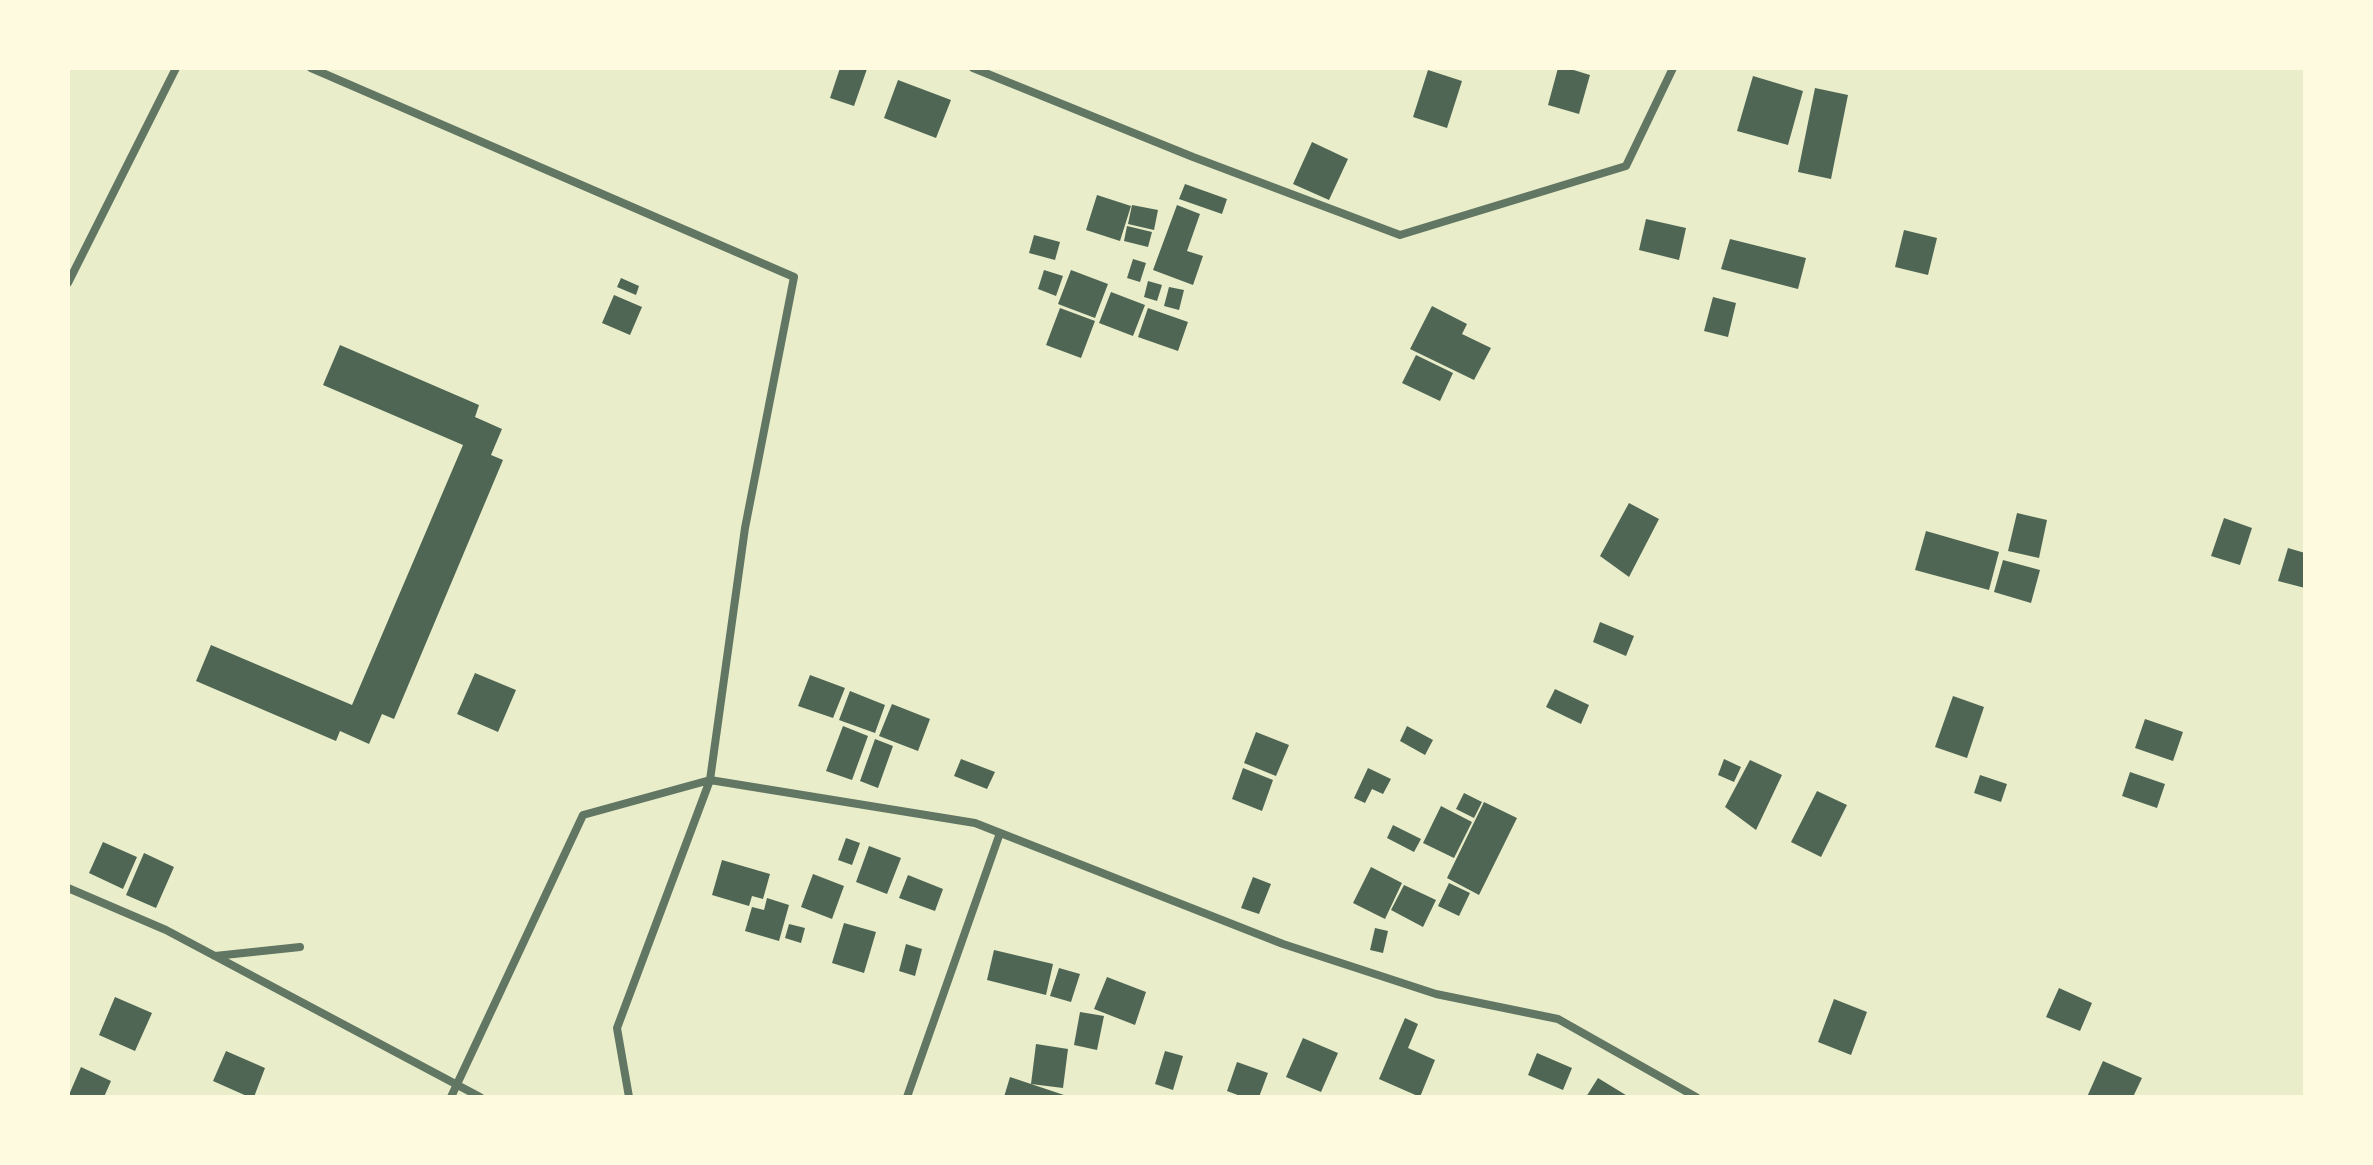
<!DOCTYPE html>
<style>
body{margin:0}
#map{position:relative;width:2373px;height:1165px;overflow:hidden;background:#e9edc9;font-family:"Work Sans",sans-serif}
canvas{display:block}
.frame{position:absolute;inset:0;border:70px solid #fefae0;pointer-events:none}
</style>
<div id="map">
<canvas width="2373" height="1165"></canvas>
<div class="frame"></div>
</div>
<script>
const ctx = document.querySelector('canvas').getContext('2d');
ctx.lineJoin = 'round';
function fillPath(path, color) { ctx.fillStyle = color; ctx.fill(path, 'evenodd'); }
const poly = rows => new Path2D(rows.map(r => 'M' + r).join(''));
function stroke(path, color, width, dash) { ctx.strokeStyle = color; ctx.lineWidth = width; ctx.lineCap = dash ? 'butt' : 'round'; ctx.setLineDash(dash || []); ctx.stroke(path); }
fillPath(poly([
 [840,68,867,69,854,106,830,98],
 [1558,68,1567,68,1590,75,1579,114,1548,105],
 [1428,70,1462,81,1447,128,1413,117],
 [1753,76,1803,91,1788,145,1737,131],
 [898,80,951,100,936,138,884,118],
 [1815,88,1848,95,1831,179,1798,172],
 [1312,142,1348,159,1329,200,1293,184],
 [1185,184,1227,199,1222,214,1179,199],
 [1097,195,1131,206,1120,241,1086,230],
 [1132,205,1158,210,1154,230,1128,224],
 [1177,205,1200,214,1187,251,1203,256,1193,285,1153,270],
 [1646,219,1686,228,1679,260,1639,250],
 [1127,226,1152,232,1148,247,1124,241],
 [1904,230,1937,238,1928,275,1895,267],
 [1034,235,1060,242,1055,260,1029,253],
 [1730,239,1806,258,1798,289,1721,269],
 [1133,259,1146,263,1140,282,1127,278],
 [1044,270,1063,276,1056,296,1038,289],
 [1071,270,1108,284,1095,318,1058,304],
 [621,278,639,286,636,295,617,287],
 [1148,281,1162,285,1157,301,1144,297],
 [1169,287,1184,290,1179,310,1164,306],
 [1111,292,1145,305,1133,336,1099,323],
 [614,295,642,307,630,335,602,323],
 [1713,297,1736,303,1728,337,1704,331],
 [1432,306,1467,324,1462,334,1491,348,1474,380,1410,349],
 [1060,308,1095,321,1081,358,1046,345],
 [1148,308,1188,322,1178,351,1138,337],
 [340,345,479,405,475,417,502,429,491,455,503,460,394,719,382,714,369,744,340,731,336,741,196,681,211,645,352,705,463,445,323,385],
 [1416,355,1453,373,1440,401,1402,383],
 [1629,503,1659,519,1629,577,1600,556],
 [2017,513,2047,520,2039,558,2008,551],
 [2224,518,2252,528,2240,565,2211,556],
 [1926,531,1999,552,1989,590,1915,570],
 [2288,548,2305,553,2305,588,2278,581],
 [2003,560,2040,570,2031,603,1994,592],
 [1600,622,1634,636,1626,656,1593,642],
 [475,673,516,690,498,732,457,714],
 [810,675,845,688,833,718,798,706],
 [1555,689,1589,705,1581,724,1546,707],
 [850,691,885,705,875,733,839,720],
 [1953,696,1984,707,1967,758,1935,747],
 [892,704,930,719,918,751,879,736],
 [2145,719,2183,732,2173,761,2135,748],
 [843,726,868,736,852,780,826,771],
 [1407,726,1433,740,1425,755,1400,741],
 [1256,732,1289,745,1276,776,1244,763],
 [875,739,893,746,878,788,860,781],
 [961,759,995,772,987,789,954,776],
 [1724,759,1741,767,1734,782,1718,775],
 [1750,760,1782,775,1756,830,1725,807],
 [1243,768,1273,780,1262,811,1232,799],
 [1368,768,1391,779,1383,794,1372,789,1365,803,1354,798],
 [2130,772,2165,784,2157,808,2122,796],
 [1980,775,2007,784,2001,802,1974,793],
 [1817,791,1847,805,1821,857,1791,842],
 [1464,793,1482,802,1474,818,1456,809],
 [1484,802,1517,818,1479,895,1447,878],
 [1441,806,1472,822,1454,858,1423,843],
 [1393,825,1421,839,1414,852,1387,838],
 [846,838,860,843,852,865,838,860],
 [103,842,137,857,123,889,89,873],
 [869,846,901,858,887,894,856,882],
 [144,853,174,867,156,908,126,895],
 [722,860,770,874,763,899,752,896,749,906,712,895],
 [1371,867,1402,883,1385,919,1353,903],
 [813,874,844,886,832,919,801,907],
 [908,875,943,889,935,911,899,898],
 [1253,877,1271,884,1259,914,1241,908],
 [1449,883,1470,893,1459,916,1438,906],
 [1404,885,1436,900,1423,927,1391,910],
 [767,898,789,905,779,941,745,931,752,907,764,910],
 [844,923,876,932,864,973,832,963],
 [789,924,805,928,801,943,785,938],
 [1375,928,1388,931,1383,953,1370,950],
 [906,944,922,949,915,976,899,971],
 [994,950,1053,964,1046,995,987,980],
 [1059,968,1080,974,1071,1002,1050,996],
 [1107,977,1146,992,1135,1025,1094,1009],
 [2059,988,2092,1003,2080,1031,2046,1017],
 [115,997,152,1013,135,1051,99,1035],
 [1834,999,1867,1012,1851,1055,1818,1042],
 [1080,1012,1104,1016,1097,1050,1074,1045],
 [1405,1018,1418,1024,1408,1048,1435,1060,1420,1097,1379,1079],
 [1303,1038,1338,1053,1321,1092,1286,1077],
 [1036,1044,1068,1049,1063,1088,1031,1084],
 [226,1051,265,1068,254,1097,249,1097,213,1081],
 [1165,1051,1183,1056,1173,1090,1155,1084],
 [1537,1053,1572,1068,1563,1090,1528,1075],
 [2103,1061,2142,1078,2133,1097,2087,1097],
 [1237,1062,1268,1073,1259,1097,1243,1097,1227,1091],
 [81,1067,111,1081,104,1097,68,1097],
 [1010,1077,1067,1096,1067,1097,1004,1097],
 [1598,1078,1629,1097,1586,1097]
]), '#4f6655');
stroke(poly([
 [311,68,794,277,745,528,710,780,617,1028,629,1097],
 [973,68,1193,157,1400,235,1626,166,1673,68],
 [68,283,176,68],
 [68,888,166,930,480,1097],
 [215,956,300,947],
 [451,1097,583,815,710,780,975,823,1283,944,1436,994,1558,1019,1696,1097],
 [907,1097,1000,833]
]), '#617663', 8);
</script>
